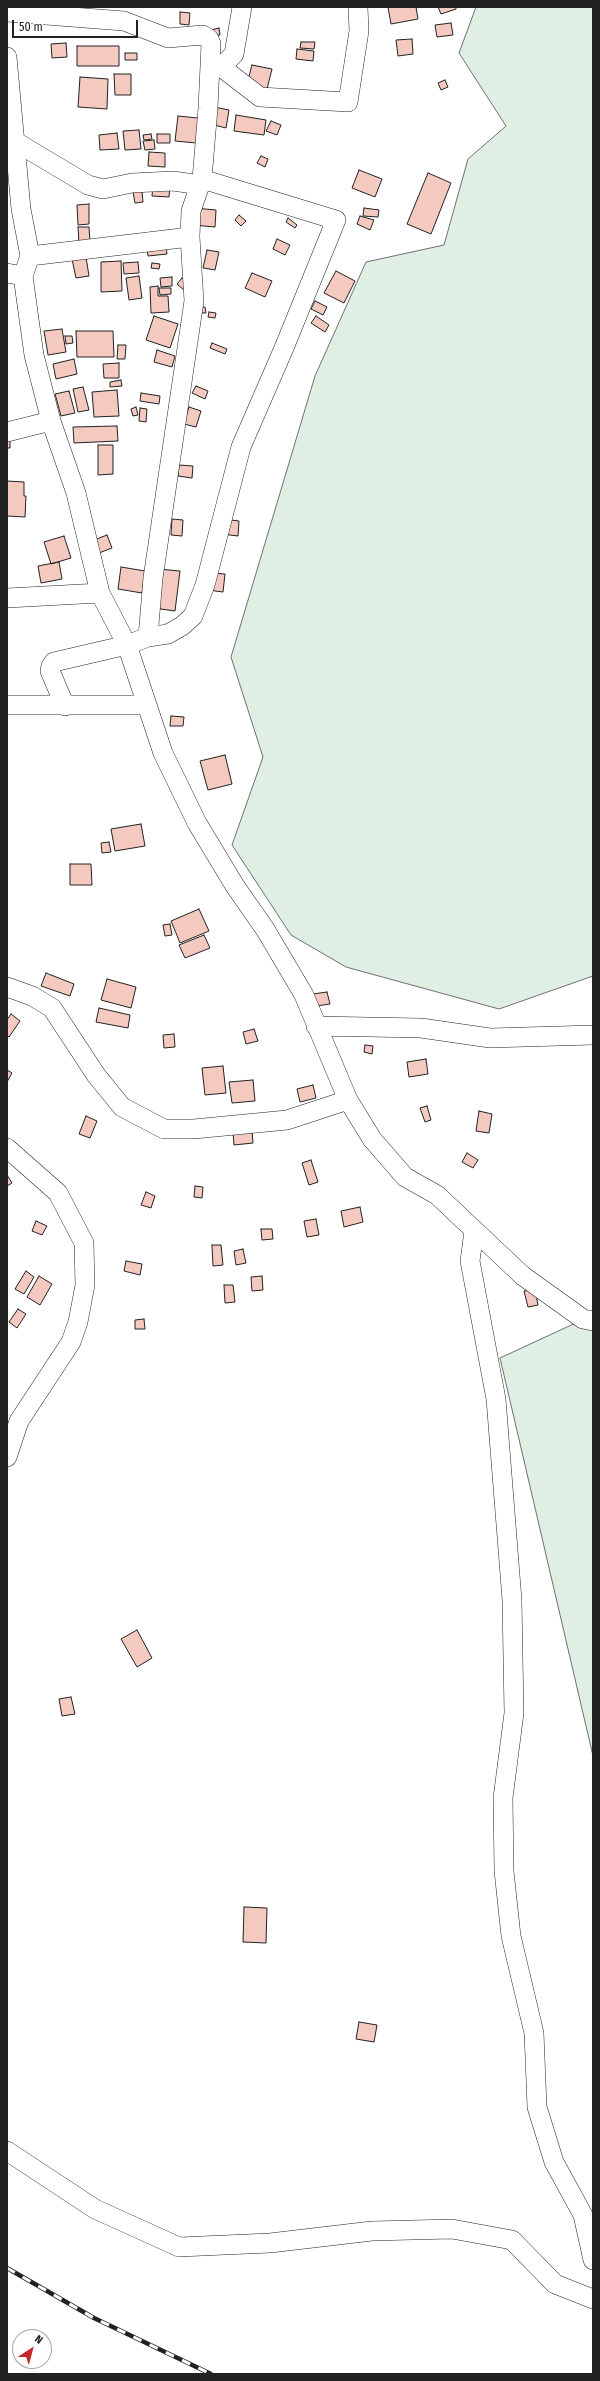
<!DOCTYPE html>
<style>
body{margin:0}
#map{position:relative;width:600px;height:2381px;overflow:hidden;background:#fff;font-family:"Fira Sans Condensed",sans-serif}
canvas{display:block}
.frame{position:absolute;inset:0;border:8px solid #222;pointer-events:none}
.north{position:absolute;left:12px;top:2329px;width:40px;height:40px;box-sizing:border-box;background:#fff;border:1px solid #a7a7a7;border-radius:50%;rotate:36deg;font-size:11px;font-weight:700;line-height:16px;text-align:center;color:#222}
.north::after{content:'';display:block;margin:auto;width:14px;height:18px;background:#c62828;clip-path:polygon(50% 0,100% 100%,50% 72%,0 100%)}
.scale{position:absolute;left:12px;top:20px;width:126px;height:18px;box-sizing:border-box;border:2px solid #222;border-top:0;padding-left:5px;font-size:12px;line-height:14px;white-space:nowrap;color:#222;-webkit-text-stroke:3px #fff;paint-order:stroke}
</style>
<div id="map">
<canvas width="600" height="2381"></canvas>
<div class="frame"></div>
<div class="north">N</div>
<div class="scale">50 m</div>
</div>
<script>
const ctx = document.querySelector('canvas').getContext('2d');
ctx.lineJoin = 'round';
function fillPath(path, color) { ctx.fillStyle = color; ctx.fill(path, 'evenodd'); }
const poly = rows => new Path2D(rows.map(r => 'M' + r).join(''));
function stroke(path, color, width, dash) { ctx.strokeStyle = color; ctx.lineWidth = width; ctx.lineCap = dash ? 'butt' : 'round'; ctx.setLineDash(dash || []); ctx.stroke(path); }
const green = poly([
 [476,7,593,7,593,976,499,1009,346,967,291,935,232,845,263,757,231,657,315,376,366,262,444,245,468,159,506,126,459,53,476,7],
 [593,1315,593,1756,500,1358,593,1315]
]);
fillPath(green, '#e0efe3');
stroke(green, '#6f6f6f', 1);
const building = poly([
 [388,7,416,7,418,19,391,24,388,7],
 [438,7,456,7,456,9,441,14,438,7],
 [180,12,190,13,189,25,180,24,180,12],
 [451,23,453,35,437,37,435,25,451,23],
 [219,28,220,35,212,36,211,30,219,28],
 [412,39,413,54,398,56,396,40,412,39],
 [301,42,315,42,314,49,300,48,301,42],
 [66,43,67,57,52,58,51,44,66,43],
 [77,46,119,46,119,66,77,66,77,46],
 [297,49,314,51,313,61,296,59,297,49],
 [125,53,137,53,137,60,125,60,125,53],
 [252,65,272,69,266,93,246,88,252,65],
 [114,74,131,74,131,95,115,95,114,74],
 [80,77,108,79,107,109,78,107,80,77],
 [445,80,448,87,441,90,438,83,445,80],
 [214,107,229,110,226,128,210,124,214,107],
 [236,115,266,120,264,135,234,131,236,115],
 [178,116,198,118,196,143,175,141,178,116],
 [271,121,281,125,277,135,266,131,271,121],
 [139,130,141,149,125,150,123,131,139,130],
 [117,133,119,149,100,150,99,135,117,133],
 [151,134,152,139,144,140,143,135,151,134],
 [157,134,170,134,170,143,157,143,157,134],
 [154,140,155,149,145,150,143,141,154,140],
 [149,152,165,153,165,167,148,166,149,152],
 [261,156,268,159,265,167,257,163,261,156],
 [359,170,382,179,375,197,352,188,359,170],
 [428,173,451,183,431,234,407,224,428,173],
 [153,184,170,186,169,197,152,196,153,184],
 [142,191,143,202,135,203,133,192,142,191],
 [89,204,89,224,78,225,77,205,89,204],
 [194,208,216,210,215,227,193,225,194,208],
 [364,208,379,210,378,217,363,216,364,208],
 [239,215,246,221,241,226,235,220,239,215],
 [360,216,374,220,370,230,357,224,360,216],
 [288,218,297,225,295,228,286,222,288,218],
 [78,227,89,227,90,242,79,243,78,227],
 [277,239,290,245,285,255,273,249,277,239],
 [166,246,167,254,148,256,147,248,166,246],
 [207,250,219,252,215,270,203,268,207,250],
 [86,257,89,276,76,278,72,259,86,257],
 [121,261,122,291,101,292,101,262,121,261],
 [138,262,139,273,124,274,123,263,138,262],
 [152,263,160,264,159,269,151,268,152,263],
 [336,271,355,281,344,303,324,293,336,271],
 [252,273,272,281,265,297,245,288,252,273],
 [139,276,142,298,129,300,126,278,139,276],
 [172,277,172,286,161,287,160,278,172,277],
 [182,278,190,285,185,291,177,284,182,278],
 [158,286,158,296,168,296,169,312,151,313,150,287,158,286],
 [159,288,171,288,171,294,160,295,159,288],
 [315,301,327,307,323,315,311,309,315,301],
 [200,307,205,307,206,313,200,313,200,307],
 [209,312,216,313,215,318,208,317,209,312],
 [154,316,178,324,170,348,146,340,154,316],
 [316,316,329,325,325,332,311,323,316,316],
 [62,329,66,352,48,355,44,331,62,329],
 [76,331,113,331,114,357,77,357,76,331],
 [65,336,72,336,73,343,66,344,65,336],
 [212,343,227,349,225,354,210,348,212,343],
 [118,345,126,345,125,359,117,359,118,345],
 [157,350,175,356,172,367,154,362,157,350],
 [74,359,77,374,56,379,53,364,74,359],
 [119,363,119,378,104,378,103,364,119,363],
 [121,380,122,386,110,387,110,382,121,380],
 [196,386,208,391,205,399,192,393,196,386],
 [83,387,89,410,78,412,73,389,83,387],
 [117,390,119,416,94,417,92,392,117,390],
 [69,391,75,413,61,416,55,394,69,391],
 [141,393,160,396,159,404,140,401,141,393],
 [136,407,138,415,133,416,131,409,136,407],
 [189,407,201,411,196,427,184,424,189,407],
 [140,408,147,409,146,422,139,421,140,408],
 [117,426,118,441,74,443,73,427,117,426],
 [10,434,10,448,7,448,7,435,10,434],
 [98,445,113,445,113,474,98,475,98,445],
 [179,465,193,466,192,478,178,476,179,465],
 [7,481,24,482,24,496,26,496,25,517,7,516,7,481],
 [172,519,183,520,182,536,171,535,172,519],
 [223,519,239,521,238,536,222,534,223,519],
 [107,535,112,548,99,553,94,540,107,535],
 [64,536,71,558,51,564,44,542,64,536],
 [59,562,62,579,41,583,38,566,59,562],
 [121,567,145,571,142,593,118,589,121,567],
 [158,569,180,571,175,611,154,608,158,569],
 [210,573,225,574,223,592,208,590,210,573],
 [171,716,184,717,183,726,170,726,171,716],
 [225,755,232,784,208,790,200,761,225,755],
 [141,824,145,846,115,851,111,829,141,824],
 [109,842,111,852,102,853,101,843,109,842],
 [70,864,91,864,92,885,70,885,70,864],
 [199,909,209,931,180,943,171,921,199,909],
 [170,924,172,935,165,936,163,925,170,924],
 [204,935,210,948,185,958,179,945,204,935],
 [46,973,74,984,70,996,41,986,46,973],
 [107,979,136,987,131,1008,101,1000,107,979],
 [327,992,330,1004,316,1006,313,994,327,992],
 [99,1008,130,1015,128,1028,96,1022,99,1008],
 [11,1014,20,1021,9,1037,7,1035,7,1020,11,1014],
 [254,1029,258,1041,246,1044,243,1032,254,1029],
 [174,1034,175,1047,164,1048,163,1035,174,1034],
 [365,1045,373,1046,372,1054,364,1052,365,1045],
 [426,1059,428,1074,409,1077,407,1062,426,1059],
 [223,1066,226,1093,205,1095,202,1068,223,1066],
 [7,1070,12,1073,7,1082,7,1070],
 [253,1080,255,1101,232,1103,229,1082,253,1080],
 [313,1085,316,1098,300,1102,297,1089,313,1085],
 [427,1106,431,1120,425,1122,420,1108,427,1106],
 [479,1111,492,1114,489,1133,476,1131,479,1111],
 [86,1116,97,1121,90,1138,79,1134,86,1116],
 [252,1130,253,1143,234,1145,233,1132,252,1130],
 [467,1153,478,1160,473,1168,462,1162,467,1153],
 [311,1160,318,1182,309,1185,302,1163,311,1160],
 [7,1175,12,1183,7,1186,7,1175],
 [195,1186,203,1187,202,1198,194,1197,195,1186],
 [146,1192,155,1196,151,1208,141,1205,146,1192],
 [360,1207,363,1222,344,1227,341,1211,360,1207],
 [316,1219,319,1235,307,1237,304,1221,316,1219],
 [36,1221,47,1226,42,1235,32,1231,36,1221],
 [261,1229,272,1229,273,1239,262,1240,261,1229],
 [212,1245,221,1245,223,1265,213,1266,212,1245],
 [243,1249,246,1263,236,1265,234,1251,243,1249],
 [126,1261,142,1264,140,1275,124,1271,126,1261],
 [26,1271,34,1277,24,1294,15,1289,26,1271],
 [39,1276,52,1284,40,1305,27,1297,39,1276],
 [262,1276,263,1290,252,1291,251,1277,262,1276],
 [224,1285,233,1285,235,1302,225,1303,224,1285],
 [535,1289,538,1305,528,1307,524,1291,535,1289],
 [18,1309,26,1314,17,1328,9,1322,18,1309],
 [144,1319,145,1329,135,1329,135,1320,144,1319],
 [137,1630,152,1658,137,1667,121,1639,137,1630],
 [71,1697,75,1714,62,1716,59,1699,71,1697],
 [244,1907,267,1908,266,1943,243,1942,244,1907],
 [359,2022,377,2025,374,2042,356,2039,359,2022]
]);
fillPath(building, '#f3c9c0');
stroke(building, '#222', 1);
const minor = poly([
 [7,12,124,21,168,38,203,35,209,39,211,44,208,108,202,179,191,211,190,237,194,301,153,578,148,637],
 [7,57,21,209,30,256,23,276,34,355,51,421,76,493,100,593,127,645,163,753,197,823,235,886,265,929,304,995,348,1100,372,1139,405,1177,437,1195,523,1276,583,1319,593,1321],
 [211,61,221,67,234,54,242,7],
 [221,67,260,97,348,102,359,31,358,7],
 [16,142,88,185,103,189,132,183,173,181,201,185],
 [30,256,190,237],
 [7,273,23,276],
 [7,432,51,421],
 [7,598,100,593],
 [7,705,147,705],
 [65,706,50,671,51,666,54,662,127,645,148,637,168,634,182,626,193,616,205,585,241,447,284,348,336,220,202,179],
 [7,987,32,996,52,1008,96,1075,122,1107,164,1129,194,1129,287,1120,348,1100],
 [316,1026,421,1028,490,1038,593,1035],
 [7,1148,58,1193,84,1243,85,1285,78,1322,71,1342,19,1421,7,1457],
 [474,1231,470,1261,496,1399,512,1600,514,1713,503,1798,504,1871,511,1936,534,2033,537,2107,554,2162,583,2215,593,2260],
 [7,2151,95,2209,179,2247,270,2243,372,2231,452,2229,512,2240,555,2284,593,2299]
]);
stroke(minor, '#222', 20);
stroke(minor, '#fff', 19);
const rail = poly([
 [7,2268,94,2318,211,2374]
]);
stroke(rail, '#222', 4.5);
stroke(rail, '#fff', 3, [9]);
</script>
